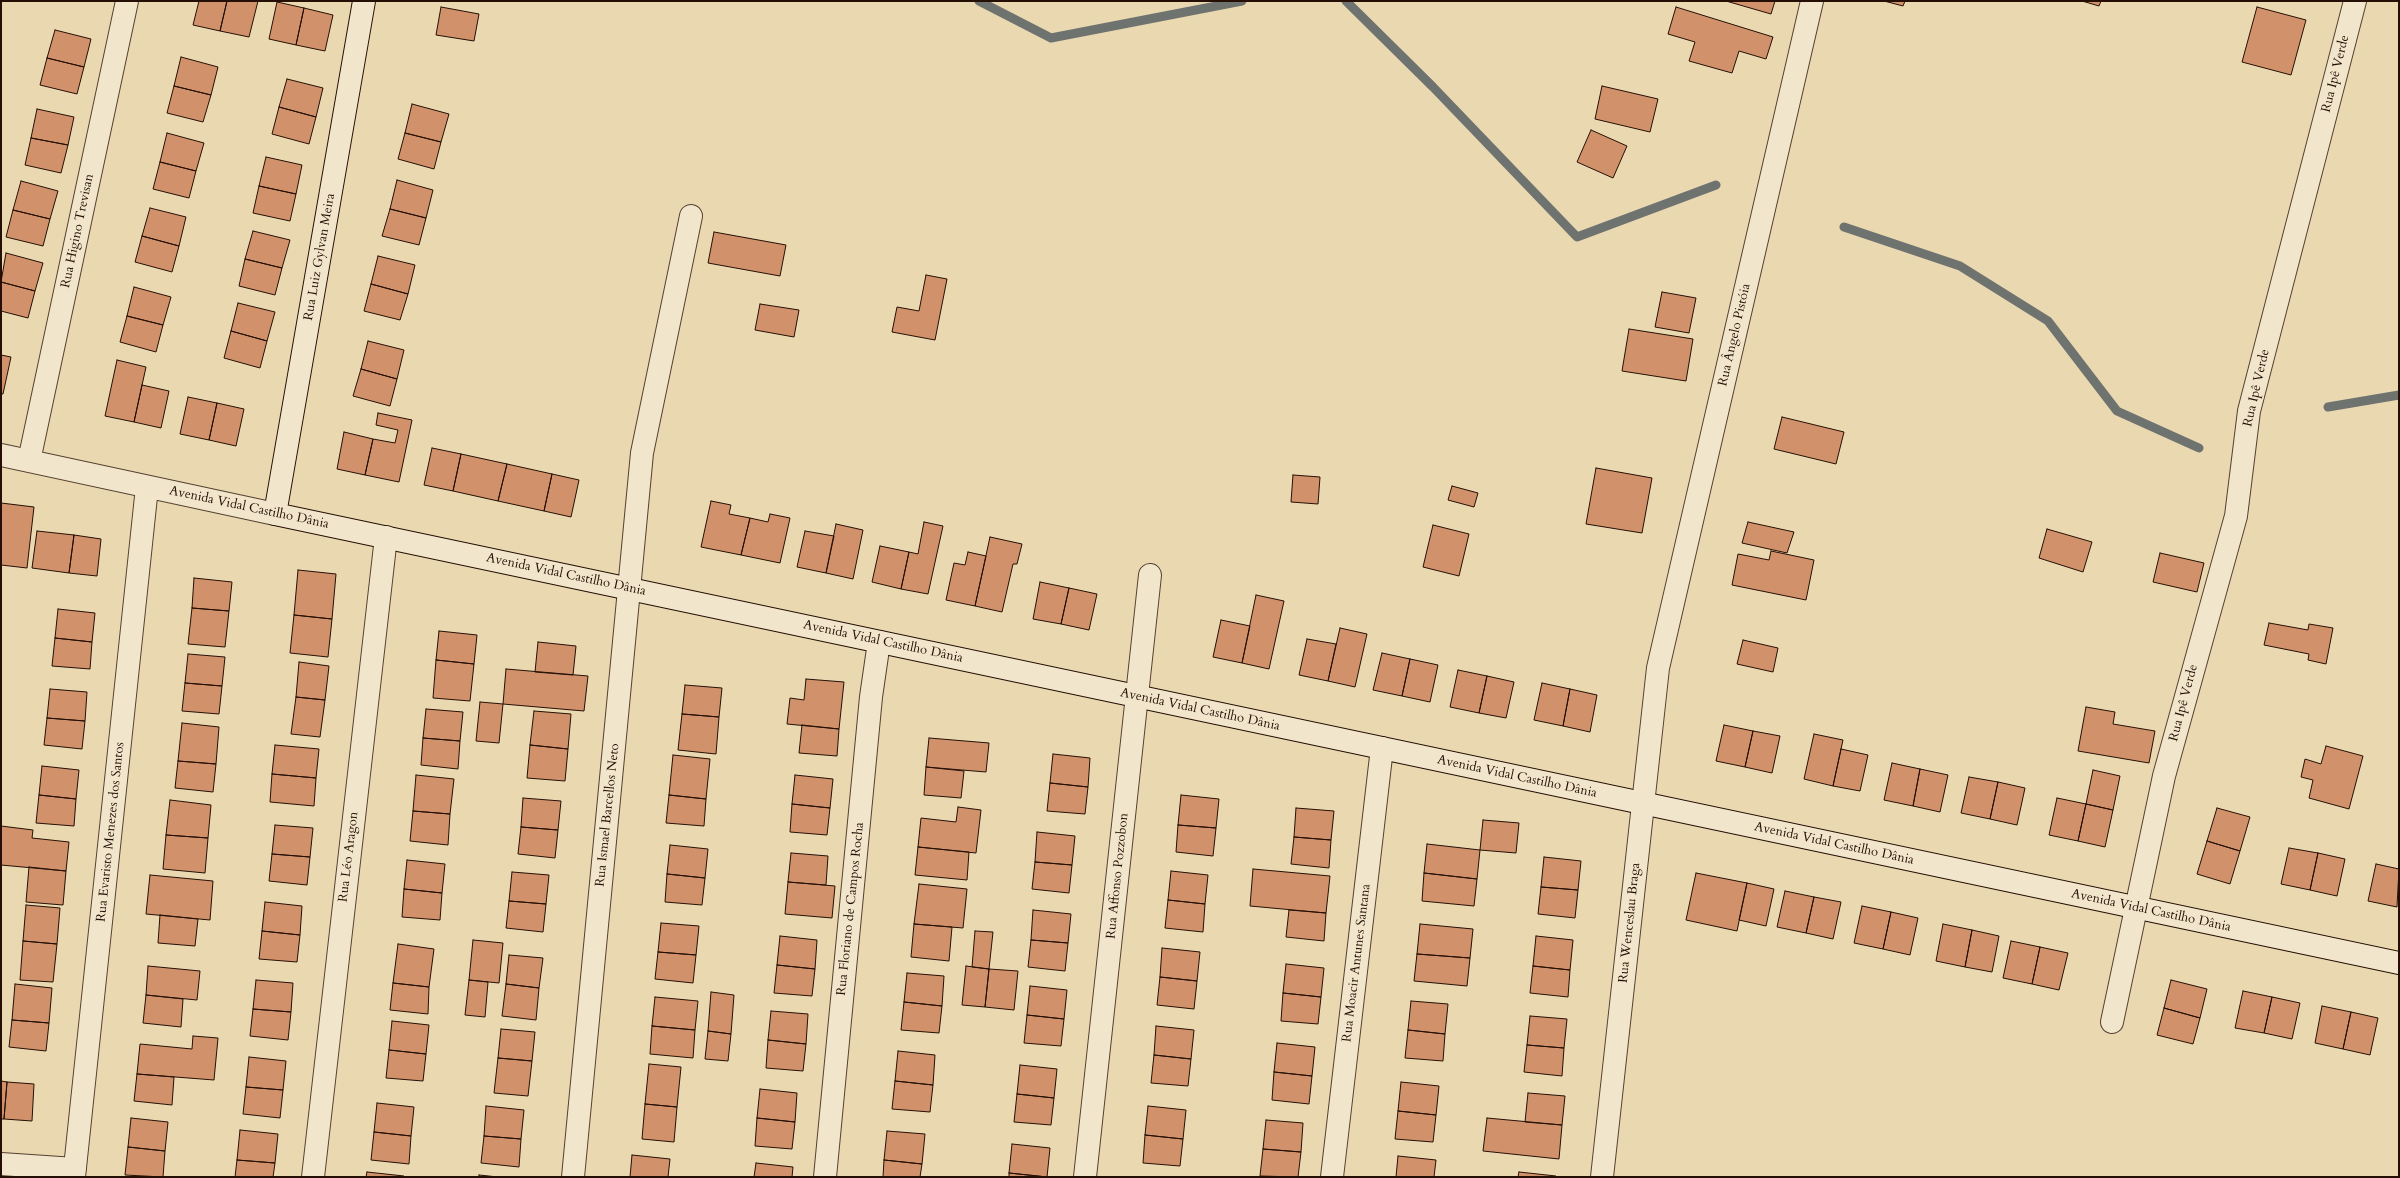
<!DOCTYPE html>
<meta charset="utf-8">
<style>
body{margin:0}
#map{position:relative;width:2400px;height:1178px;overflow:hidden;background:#ead8b1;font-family:Cardo,serif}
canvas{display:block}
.frame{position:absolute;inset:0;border:2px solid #250f05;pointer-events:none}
</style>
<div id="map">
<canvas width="2400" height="1178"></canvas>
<div class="frame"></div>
</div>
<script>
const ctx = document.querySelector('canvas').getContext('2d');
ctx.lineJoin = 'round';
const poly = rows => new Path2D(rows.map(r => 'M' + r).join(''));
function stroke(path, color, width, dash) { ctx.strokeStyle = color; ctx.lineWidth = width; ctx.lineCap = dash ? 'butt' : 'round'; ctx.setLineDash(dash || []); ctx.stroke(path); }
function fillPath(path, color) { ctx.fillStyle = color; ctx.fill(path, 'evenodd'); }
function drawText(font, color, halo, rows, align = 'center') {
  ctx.font = font + ' Cardo,serif'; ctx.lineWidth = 3; ctx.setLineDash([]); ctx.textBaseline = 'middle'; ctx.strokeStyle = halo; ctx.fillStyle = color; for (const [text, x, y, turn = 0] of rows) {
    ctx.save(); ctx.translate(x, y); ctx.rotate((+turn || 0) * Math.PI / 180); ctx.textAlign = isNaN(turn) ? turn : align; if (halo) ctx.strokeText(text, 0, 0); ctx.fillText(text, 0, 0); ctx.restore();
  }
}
stroke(poly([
 [979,1,1051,38,1242,1],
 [1346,1,1433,87,1577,237,1716,185],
 [1844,227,1960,266,2048,321,2117,411,2199,448],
 [2328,407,2399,395]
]), '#6e7370', 9);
const building = poly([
 [199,1,227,1,220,31,193,25,199,1],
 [227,1,258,1,249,37,220,31,227,1],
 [1726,1,1775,1,1771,14,1726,1],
 [1884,1,1905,1,1903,6,1884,1],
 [2082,1,2101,1,2099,6,2082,1],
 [277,2,304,8,296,45,269,39,277,2],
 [441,7,479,14,474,41,436,35,441,7],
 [1676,7,1773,37,1766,59,1739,51,1732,73,1689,61,1695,42,1668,34,1676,7],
 [2257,7,2306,20,2291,75,2242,62,2257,7],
 [304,8,333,15,325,51,296,45,304,8],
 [55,30,91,39,84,67,47,58,55,30],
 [181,57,218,67,211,95,174,86,181,57],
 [47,58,84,67,77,94,40,85,47,58],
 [287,79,323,88,316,117,279,107,287,79],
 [174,86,211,95,203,122,167,113,174,86],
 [1602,86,1658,99,1650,132,1595,119,1602,86],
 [412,104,449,114,441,142,405,133,412,104],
 [279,107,316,117,309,144,272,134,279,107],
 [37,109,74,117,68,145,31,138,37,109],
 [1591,130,1627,146,1613,178,1577,162,1591,130],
 [167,133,204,143,196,171,160,162,167,133],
 [405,133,441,142,434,169,398,159,405,133],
 [31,138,68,145,61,173,25,165,31,138],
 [266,157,302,165,296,194,259,186,266,157],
 [160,162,196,171,189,198,153,189,160,162],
 [397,180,433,190,426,218,390,209,397,180],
 [21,181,58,191,50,219,13,210,21,181],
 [259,186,296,194,290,221,253,213,259,186],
 [150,208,186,217,179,246,142,236,150,208],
 [390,209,426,218,419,245,382,236,390,209],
 [13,210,50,219,43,246,6,237,13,210],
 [253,231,290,240,282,268,245,259,253,231],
 [714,232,786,245,780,276,708,263,714,232],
 [142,236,179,246,172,272,135,262,142,236],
 [6,253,43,263,35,291,1,282,6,253],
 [378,256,415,265,408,294,371,284,378,256],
 [245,259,282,268,275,295,239,286,245,259],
 [926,275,947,279,935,340,892,332,897,307,919,311,926,275],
 [1,282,35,291,28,318,1,311,1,282],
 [371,284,408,294,400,320,364,311,371,284],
 [134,287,171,297,163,325,127,316,134,287],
 [1662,292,1696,298,1689,333,1655,327,1662,292],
 [238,303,275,312,267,341,231,331,238,303],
 [760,304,799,310,794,337,755,330,760,304],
 [127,316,163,325,156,352,120,342,127,316],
 [1629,329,1693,339,1686,381,1622,371,1629,329],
 [231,331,267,341,260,368,224,358,231,331],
 [368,341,404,350,397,379,361,369,368,341],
 [1,355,11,357,3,394,1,394,1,355],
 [117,360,146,367,134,422,105,416,117,360],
 [361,369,397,379,390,406,353,396,361,369],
 [142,385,169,391,161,428,134,422,142,385],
 [188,397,217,403,209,440,180,434,188,397],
 [217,403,244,409,236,446,209,440,217,403],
 [378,413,412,420,399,482,365,475,373,439,395,443,398,430,376,425,378,413],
 [1782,417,1844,432,1836,464,1774,449,1782,417],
 [344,432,373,439,365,475,337,469,344,432],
 [432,448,461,454,453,491,424,485,432,448],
 [461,454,507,464,498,501,453,491,461,454],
 [507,464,552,474,544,511,498,501,507,464],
 [1596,468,1652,478,1642,533,1586,524,1596,468],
 [552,474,579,480,571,517,544,511,552,474],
 [1293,475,1320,477,1318,504,1291,502,1293,475],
 [1452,486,1478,493,1474,507,1448,500,1452,486],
 [711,501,731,505,729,514,750,518,741,555,701,547,711,501],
 [1,503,34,507,27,568,1,565,1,503],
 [770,514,790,518,780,563,741,555,750,518,768,522,770,514],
 [924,522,943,526,928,594,901,589,909,552,918,554,924,522],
 [1748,522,1794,532,1787,553,1742,543,1748,522],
 [836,524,863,530,853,579,826,573,836,524],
 [1433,525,1469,534,1459,576,1423,567,1433,525],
 [2047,529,2092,542,2083,572,2039,558,2047,529],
 [37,531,74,535,69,573,32,568,37,531],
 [805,531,834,536,826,573,797,567,805,531],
 [74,535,101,539,97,576,69,573,74,535],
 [990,537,1022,544,1017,564,1013,564,1002,612,975,606,990,537],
 [880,546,909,552,901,589,872,582,880,546],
 [1771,551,1814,560,1806,600,1732,585,1738,554,1769,560,1771,551],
 [968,552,986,556,975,606,946,600,954,563,965,565,968,552],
 [2160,553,2204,563,2197,592,2153,582,2160,553],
 [298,570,336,574,332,619,294,615,298,570],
 [194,578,232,582,229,611,192,608,194,578],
 [1040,582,1069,588,1061,624,1033,619,1040,582],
 [1069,588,1097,594,1089,630,1061,624,1069,588],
 [1256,595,1284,601,1269,669,1242,663,1256,595],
 [192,608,229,611,225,647,188,644,192,608],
 [58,609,95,613,92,642,55,638,58,609],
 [294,615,332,619,328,657,290,653,294,615],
 [1221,620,1250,626,1242,663,1213,657,1221,620],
 [2269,623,2308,630,2309,624,2333,628,2326,664,2308,660,2309,654,2264,645,2269,623],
 [1340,628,1367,634,1355,687,1328,681,1340,628],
 [439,631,477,635,474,664,436,660,439,631],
 [55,638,92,642,90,669,52,666,55,638],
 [1307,639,1336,644,1328,681,1299,675,1307,639],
 [1743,640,1778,648,1773,672,1737,664,1743,640],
 [538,642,576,646,573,675,535,672,538,642],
 [1382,653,1410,659,1402,696,1373,690,1382,653],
 [188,654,225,657,222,686,185,683,188,654],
 [1410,659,1438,665,1430,702,1402,696,1410,659],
 [436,660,474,664,470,701,433,698,436,660],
 [299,662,329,666,325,700,296,697,299,662],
 [506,669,588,676,584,711,503,704,506,669],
 [1458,670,1487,676,1479,713,1450,707,1458,670],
 [1487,676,1514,682,1506,718,1479,713,1487,676],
 [806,679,844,682,839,729,787,724,790,698,804,700,806,679],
 [185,683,222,686,219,714,182,711,185,683],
 [1542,683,1570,689,1563,726,1534,720,1542,683],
 [685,685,722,688,719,717,682,714,685,685],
 [50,689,87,692,85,721,47,718,50,689],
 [1570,689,1597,695,1590,732,1563,726,1570,689],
 [296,697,325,700,320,737,291,734,296,697],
 [480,702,503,704,499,743,476,741,480,702],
 [2086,707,2115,712,2113,724,2155,731,2149,763,2078,751,2086,707],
 [426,709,463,712,460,741,423,738,426,709],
 [534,711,571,714,568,749,530,745,534,711],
 [682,714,719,717,716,754,678,750,682,714],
 [47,718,85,721,82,749,44,745,47,718],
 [182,723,219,727,216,764,178,761,182,723],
 [802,725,839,729,837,756,799,753,802,725],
 [1724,725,1753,731,1745,767,1716,761,1724,725],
 [1753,731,1780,736,1772,773,1745,767,1753,731],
 [1814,734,1843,740,1833,786,1804,779,1814,734],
 [423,738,460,741,458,769,421,765,423,738],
 [929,738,989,743,986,772,926,767,929,738],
 [275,745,319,749,316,778,272,774,275,745],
 [530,745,568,749,565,781,527,778,530,745],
 [2326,746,2363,756,2349,809,2309,798,2313,780,2301,777,2305,759,2321,764,2326,746],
 [1841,749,1868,755,1860,791,1833,786,1841,749],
 [1053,754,1090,758,1088,787,1050,783,1053,754],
 [673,755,710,759,706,799,669,795,673,755],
 [178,761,216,764,213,792,175,788,178,761],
 [1892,763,1920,769,1913,806,1884,800,1892,763],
 [42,766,79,770,76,799,39,795,42,766],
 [926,767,964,771,961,798,924,795,926,767],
 [1920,769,1948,775,1940,812,1913,806,1920,769],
 [2093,770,2120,776,2113,810,2086,804,2093,770],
 [272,774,316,778,314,806,270,802,272,774],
 [416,775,454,779,450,814,413,811,416,775],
 [795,775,833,779,830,808,792,804,795,775],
 [1969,777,1998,782,1990,819,1961,813,1969,777],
 [1998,782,2025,788,2017,825,1990,819,1998,782],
 [1050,783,1088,787,1085,814,1047,811,1050,783],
 [39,795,76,799,74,826,36,823,39,795],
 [669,795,706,799,704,826,666,823,669,795],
 [1181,795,1219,799,1216,828,1178,825,1181,795],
 [523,798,561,801,558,830,521,827,523,798],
 [2057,798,2086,804,2078,841,2049,835,2057,798],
 [170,800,211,805,208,838,166,835,170,800],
 [792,804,830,808,827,835,790,832,792,804],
 [2086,804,2113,810,2105,847,2078,841,2086,804],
 [958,807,981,810,976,853,918,847,921,818,956,822,958,807],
 [1296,808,1334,811,1331,840,1294,837,1296,808],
 [2217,808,2250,817,2240,851,2207,841,2217,808],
 [413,811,450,814,448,845,410,841,413,811],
 [1483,820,1519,823,1516,853,1480,850,1483,820],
 [275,825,313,828,310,857,272,854,275,825],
 [1178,825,1216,828,1213,856,1176,852,1178,825],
 [1,826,33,830,32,838,69,842,66,871,1,865,1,826],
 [521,827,558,830,555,858,518,854,521,827],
 [1037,832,1075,836,1072,865,1035,862,1037,832],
 [166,835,208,838,205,873,163,869,166,835],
 [1294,837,1331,840,1329,868,1291,864,1294,837],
 [2207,841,2240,851,2230,884,2197,874,2207,841],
 [1427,844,1480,850,1477,879,1424,873,1427,844],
 [670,845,708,849,705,878,667,874,670,845],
 [918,847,969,852,967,880,915,875,918,847],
 [2289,848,2318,853,2310,890,2281,884,2289,848],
 [791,853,828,856,826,885,788,882,791,853],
 [2318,853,2345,859,2337,896,2310,890,2318,853],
 [272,854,310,857,307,885,269,881,272,854],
 [1544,857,1581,861,1578,890,1541,887,1544,857],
 [407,860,445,864,442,893,404,889,407,860],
 [1035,862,1072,865,1069,893,1032,889,1035,862],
 [2376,864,2399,869,2397,907,2368,901,2376,864],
 [29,867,66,871,63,905,26,902,29,867],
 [1253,869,1330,876,1326,913,1250,906,1253,869],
 [1171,871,1208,875,1205,904,1168,900,1171,871],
 [512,872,549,875,546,904,509,901,512,872],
 [1424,873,1477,879,1474,906,1422,901,1424,873],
 [1696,873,1747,883,1737,931,1686,920,1696,873],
 [667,874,705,878,702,905,665,902,667,874],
 [150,875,213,881,210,920,146,914,150,875],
 [788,882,835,886,832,918,785,914,788,882],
 [1747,883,1774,889,1766,926,1739,920,1747,883],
 [919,884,967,889,963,928,914,924,919,884],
 [1541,887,1578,890,1575,918,1538,914,1541,887],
 [404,889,442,893,440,920,402,917,404,889],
 [1785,891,1814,897,1806,933,1777,927,1785,891],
 [1814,897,1841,902,1833,939,1806,933,1814,897],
 [1168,900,1205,904,1203,932,1165,928,1168,900],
 [509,901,546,904,543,932,506,928,509,901],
 [265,902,302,906,300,935,262,931,265,902],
 [26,905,60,908,57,944,23,941,26,905],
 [1862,906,1891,912,1883,949,1854,943,1862,906],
 [1033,910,1071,914,1068,943,1031,940,1033,910],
 [1289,910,1326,913,1324,941,1286,937,1289,910],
 [1891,912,1918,918,1910,955,1883,949,1891,912],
 [160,915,198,919,195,946,158,943,160,915],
 [661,923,699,926,696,955,658,952,661,923],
 [914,924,952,927,949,961,911,957,914,924],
 [1420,924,1473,929,1470,958,1417,954,1420,924],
 [1943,924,1972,930,1965,967,1936,961,1943,924],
 [1972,930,1999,936,1992,972,1965,967,1972,930],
 [262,931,300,935,297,962,259,959,262,931],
 [975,931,993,932,989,969,972,967,975,931],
 [780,936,817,940,815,969,777,965,780,936],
 [1536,936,1573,940,1570,970,1533,966,1536,936],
 [473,940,503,943,499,983,469,980,473,940],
 [1031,940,1068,943,1065,971,1028,967,1031,940],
 [23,941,57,944,53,982,20,980,23,941],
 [2011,941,2040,947,2032,984,2003,978,2011,941],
 [398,944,434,949,429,987,393,983,398,944],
 [2040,947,2068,953,2059,990,2032,984,2040,947],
 [1162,948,1200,952,1197,981,1160,977,1162,948],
 [658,952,696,955,693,983,655,979,658,952],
 [1417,954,1470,958,1467,986,1414,981,1417,954],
 [509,955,543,958,539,988,506,984,509,955],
 [1286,964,1324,968,1321,997,1283,993,1286,964],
 [777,965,815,969,812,996,774,993,777,965],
 [148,966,200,971,197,1000,146,995,148,966],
 [966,966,989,969,985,1007,962,1005,966,966],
 [1533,966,1570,970,1568,997,1530,993,1533,966],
 [989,969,1018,971,1014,1010,985,1007,989,969],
 [907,973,944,976,942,1006,904,1002,907,973],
 [1160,977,1197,981,1194,1009,1157,1005,1160,977],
 [256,980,293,983,291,1012,253,1009,256,980],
 [469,980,488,982,485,1017,465,1015,469,980],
 [2171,980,2207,989,2200,1018,2164,1008,2171,980],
 [393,983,429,987,428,1014,390,1010,393,983],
 [15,984,52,988,49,1023,12,1020,15,984],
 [506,984,539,988,536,1020,502,1016,506,984],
 [1030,986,1067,990,1064,1019,1027,1015,1030,986],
 [2243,991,2272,997,2264,1033,2235,1028,2243,991],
 [711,992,734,995,731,1034,708,1031,711,992],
 [1283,993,1321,997,1318,1024,1281,1021,1283,993],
 [146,995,183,999,181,1027,143,1023,146,995],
 [655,997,698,1001,695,1030,652,1026,655,997],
 [2272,997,2300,1003,2292,1039,2264,1033,2272,997],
 [1411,1001,1448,1004,1445,1034,1408,1030,1411,1001],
 [904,1002,942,1006,939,1033,901,1030,904,1002],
 [2322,1006,2351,1012,2343,1049,2315,1043,2322,1006],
 [2164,1008,2200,1018,2193,1044,2157,1035,2164,1008],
 [253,1009,291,1012,288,1040,250,1036,253,1009],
 [771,1011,808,1014,806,1044,768,1040,771,1011],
 [2351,1012,2378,1018,2370,1055,2343,1049,2351,1012],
 [1027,1015,1064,1019,1061,1046,1024,1043,1027,1015],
 [1530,1016,1567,1019,1564,1048,1527,1045,1530,1016],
 [12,1020,49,1023,46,1051,9,1047,12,1020],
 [392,1021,429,1025,426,1054,389,1050,392,1021],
 [652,1026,695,1030,693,1058,650,1054,652,1026],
 [1156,1026,1194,1030,1191,1059,1154,1055,1156,1026],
 [501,1029,535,1032,532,1061,498,1058,501,1029],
 [1408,1030,1445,1034,1443,1061,1405,1058,1408,1030],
 [708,1031,731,1034,728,1061,705,1059,708,1031],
 [193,1036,218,1038,214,1080,137,1074,140,1044,192,1049,193,1036],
 [768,1040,806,1044,803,1071,766,1068,768,1040],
 [1277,1043,1315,1047,1312,1076,1274,1072,1277,1043],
 [1527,1045,1564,1048,1562,1076,1524,1072,1527,1045],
 [389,1050,426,1054,423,1081,386,1078,389,1050],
 [898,1051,935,1055,933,1085,895,1081,898,1051],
 [1154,1055,1191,1059,1188,1086,1151,1083,1154,1055],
 [249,1057,286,1061,283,1090,246,1087,249,1057],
 [498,1058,532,1061,528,1096,494,1093,498,1058],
 [649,1064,681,1067,677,1107,645,1104,649,1064],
 [1020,1065,1057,1069,1054,1098,1017,1094,1020,1065],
 [1274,1072,1312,1076,1309,1104,1272,1100,1274,1072],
 [137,1074,174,1077,172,1105,134,1101,137,1074],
 [1,1081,7,1082,4,1119,1,1119,1,1081],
 [895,1081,933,1085,930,1112,892,1109,895,1081],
 [7,1082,34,1084,32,1121,4,1119,7,1082],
 [1401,1082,1439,1086,1436,1115,1398,1111,1401,1082],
 [246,1087,283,1090,280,1118,243,1114,246,1087],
 [760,1089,797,1093,795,1122,757,1118,760,1089],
 [1528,1093,1565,1096,1562,1125,1525,1122,1528,1093],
 [1017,1094,1054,1098,1051,1125,1014,1122,1017,1094],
 [377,1103,414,1107,411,1136,374,1132,377,1103],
 [645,1104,677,1107,674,1142,642,1139,645,1104],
 [486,1106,524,1110,521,1139,484,1136,486,1106],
 [1148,1106,1186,1110,1183,1139,1145,1135,1148,1106],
 [1398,1111,1436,1115,1433,1142,1395,1139,1398,1111],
 [131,1118,168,1122,165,1151,128,1147,131,1118],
 [757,1118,795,1122,792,1149,755,1146,757,1118],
 [1487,1118,1562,1125,1559,1159,1483,1151,1487,1118],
 [1266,1120,1303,1123,1301,1152,1263,1149,1266,1120],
 [240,1130,278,1134,275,1163,237,1160,240,1130],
 [887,1131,925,1134,922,1164,884,1160,887,1131],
 [374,1132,411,1136,409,1164,371,1160,374,1132],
 [1145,1135,1183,1139,1180,1166,1143,1163,1145,1135],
 [484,1136,521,1139,519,1167,481,1163,484,1136],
 [1012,1144,1050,1148,1047,1177,1009,1173,1012,1144],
 [128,1147,165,1151,163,1177,125,1175,128,1147],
 [1263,1149,1301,1152,1298,1177,1260,1176,1263,1149],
 [632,1155,670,1159,668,1177,630,1177,632,1155],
 [1398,1156,1436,1160,1434,1177,1396,1177,1398,1156],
 [237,1160,275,1163,273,1177,235,1177,237,1160],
 [884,1160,922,1164,920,1177,883,1177,884,1160],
 [756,1163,793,1167,792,1177,754,1177,756,1163],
 [367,1172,404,1176,404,1177,366,1177,367,1172],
 [1519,1172,1556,1176,1556,1177,1518,1177,1519,1172],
 [1009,1173,1047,1177,1009,1177,1009,1173],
 [479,1175,498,1177,479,1177,479,1175]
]);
fillPath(building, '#d1926b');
stroke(building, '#250f05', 1);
const street = poly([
 [1,455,275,514],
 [29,461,127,1],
 [2112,1022,2164,776,2236,516,2249,411,2355,1],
 [1,1164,75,1169],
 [74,1177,147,487],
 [313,1177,386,537],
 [573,1177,642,453,691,216],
 [825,1177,871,697,879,642],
 [1085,1177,1150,575],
 [1332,1177,1382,748],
 [1602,1177,1658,668,1812,1]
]);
const secondary = poly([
 [364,1,275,514,2399,963]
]);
stroke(street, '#564130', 24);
stroke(secondary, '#250f05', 24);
stroke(street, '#f1e6cc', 22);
stroke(secondary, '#f1e6cc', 22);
drawText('13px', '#250f05', '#f1e6cc', [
 ["Rua Ipê Verde",2336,74,-76],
 ["Rua Higino Trevisan",78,231,-78],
 ["Rua Luiz Gylvan Meira",320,257,-80],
 ["Rua Ângelo Pistóia",1735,335,-77],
 ["Rua Ipê Verde",2257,388,-77],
 ["Avenida Vidal Castilho Dânia",249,508,12],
 ["Avenida Vidal Castilho Dânia",566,575,12],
 ["Avenida Vidal Castilho Dânia",883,642,12],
 ["Rua Ipê Verde",2184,703,-75],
 ["Avenida Vidal Castilho Dânia",1200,710,12],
 ["Avenida Vidal Castilho Dânia",1517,777,12],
 ["Rua Ismael Barcellos Neto",608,815,-84],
 ["Rua Evaristo Menezes dos Santos",111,832,-84],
 ["Avenida Vidal Castilho Dânia",1834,844,12],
 ["Rua Léo Aragon",349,857,-83],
 ["Rua Affonso Pozzobon",1118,876,-84],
 ["Rua Floriano de Campos Rocha",851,909,-84],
 ["Avenida Vidal Castilho Dânia",2151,911,12],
 ["Rua Wenceslau Braga",1630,923,-84],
 ["Rua Moacir Antunes Santana",1357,963,-83]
]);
</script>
